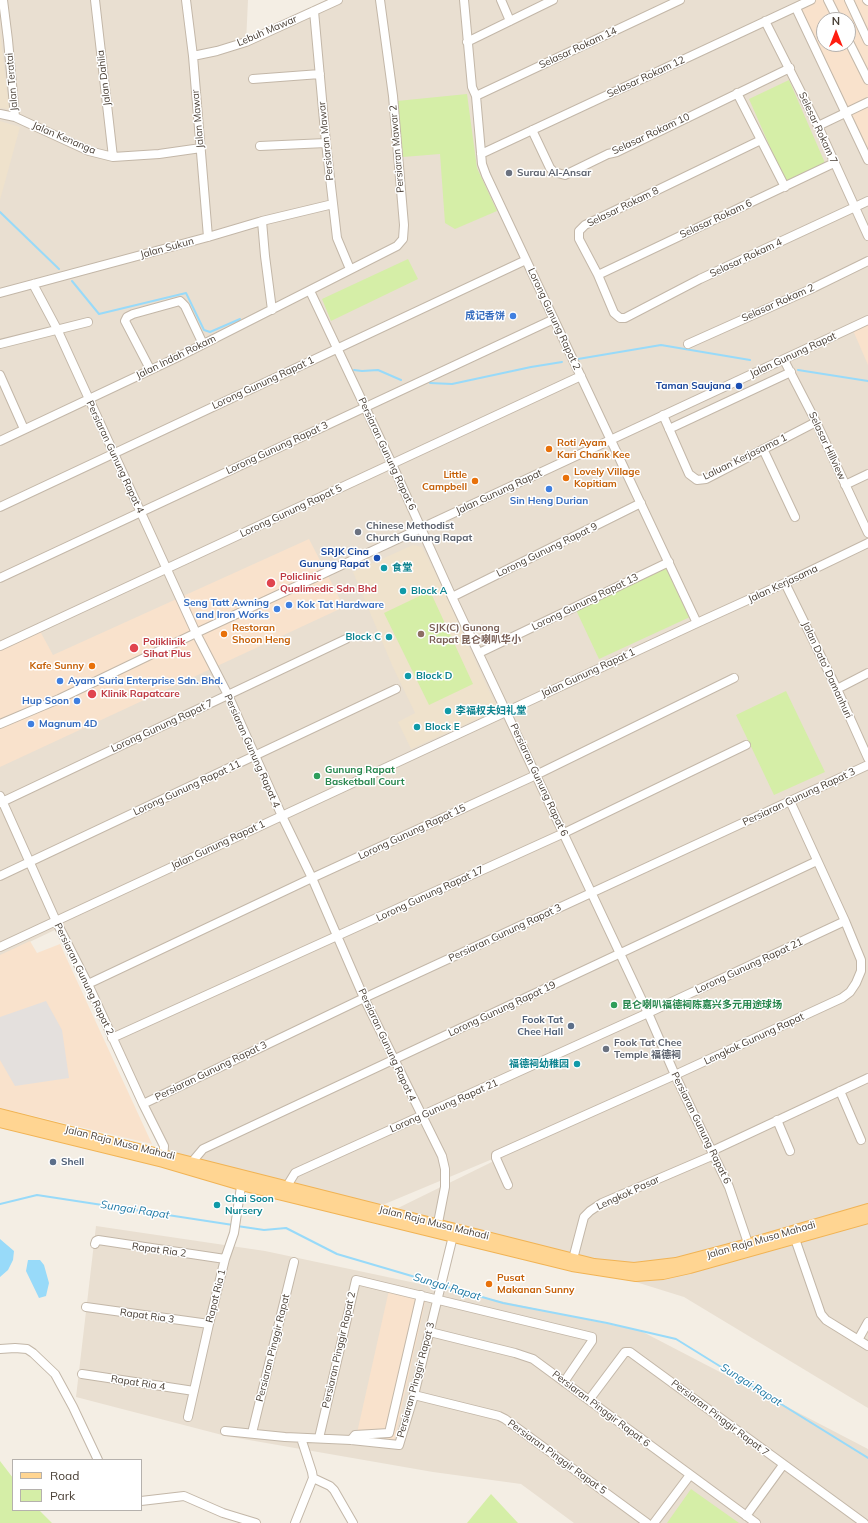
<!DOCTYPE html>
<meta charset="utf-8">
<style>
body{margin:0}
#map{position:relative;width:868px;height:1523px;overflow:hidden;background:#f4eee4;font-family:Mulish,sans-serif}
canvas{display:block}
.legend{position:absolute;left:12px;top:1459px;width:130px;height:52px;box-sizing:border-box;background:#fff;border:1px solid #b5b1ad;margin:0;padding:5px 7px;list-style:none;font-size:12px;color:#473d33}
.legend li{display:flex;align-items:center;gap:8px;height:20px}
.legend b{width:20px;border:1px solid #b5b1ad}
.north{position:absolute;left:816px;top:12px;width:40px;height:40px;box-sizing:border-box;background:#fff;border:1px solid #b5b1ad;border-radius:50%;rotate:0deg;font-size:11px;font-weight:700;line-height:16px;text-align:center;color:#473d33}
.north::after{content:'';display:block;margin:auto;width:14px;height:18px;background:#ff1d10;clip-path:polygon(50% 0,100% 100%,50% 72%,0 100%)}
</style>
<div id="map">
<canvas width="868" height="1523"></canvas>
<ul class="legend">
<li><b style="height:5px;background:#ffd592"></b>Road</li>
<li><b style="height:11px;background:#d5eea7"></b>Park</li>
</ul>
<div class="north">N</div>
</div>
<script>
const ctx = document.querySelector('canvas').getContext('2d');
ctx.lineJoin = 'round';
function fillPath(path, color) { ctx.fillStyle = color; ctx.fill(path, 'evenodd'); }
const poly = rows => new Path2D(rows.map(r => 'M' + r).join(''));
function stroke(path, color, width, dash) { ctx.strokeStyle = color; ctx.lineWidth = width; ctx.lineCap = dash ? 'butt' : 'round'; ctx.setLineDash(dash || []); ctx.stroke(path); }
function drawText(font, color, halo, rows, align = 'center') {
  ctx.font = font + ' Mulish,"Noto Sans SC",sans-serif'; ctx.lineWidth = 3; ctx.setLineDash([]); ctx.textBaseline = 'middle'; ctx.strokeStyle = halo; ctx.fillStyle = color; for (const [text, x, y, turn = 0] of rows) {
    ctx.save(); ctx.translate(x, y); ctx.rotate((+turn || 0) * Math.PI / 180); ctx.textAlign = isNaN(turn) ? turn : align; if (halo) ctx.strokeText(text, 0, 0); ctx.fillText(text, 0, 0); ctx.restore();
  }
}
fillPath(poly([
 [0,0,248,0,246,43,306,19,343,0,868,0,868,1408,684,1297,398,1208,498,1159,708,1064,495,1158,380,1206,164,1150,59,928,0,956],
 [824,20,848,20,848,44,824,44],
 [96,1226,265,1251,641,1331,868,1449,868,1523,574,1523,521,1484,433,1472,226,1436,76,1397]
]), '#e9dfd1');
fillPath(poly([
 [810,0,868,0,868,158,796,7],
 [824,20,848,20,848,44,824,44],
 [868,320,868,365,852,328],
 [309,539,344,607,0,767,0,649,40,631,53,655],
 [30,941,37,953,60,944,152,1144,0,1108,0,955],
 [389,1290,426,1298,394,1441,357,1433]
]), '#f9e2cc');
fillPath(poly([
 [0,31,9,109,0,108],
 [0,121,20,127,0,200],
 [413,545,422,547,435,572,496,706,493,712,411,749,398,722,415,713,392,665,353,572]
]), '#efe2cc');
fillPath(poly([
 [789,80,825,163,785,181,749,99],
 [467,94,477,168,497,211,455,229,445,223,440,154,403,157,397,101],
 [408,259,418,279,331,321,322,299],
 [667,568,690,617,599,659,576,610],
 [430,591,473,684,429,705,384,613],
 [786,691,825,772,774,795,736,715],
 [0,1461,13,1478,13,1510,39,1510,52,1523,0,1523],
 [691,1489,739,1523,667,1523],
 [491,1494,518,1523,467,1523]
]), '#d5eea7');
fillPath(poly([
 [46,1001,62,1030,69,1078,15,1086,0,1060,0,1017]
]), '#e4e0dd');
fillPath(poly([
 [0,1239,14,1251,13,1260,8,1270,0,1277],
 [28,1260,40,1260,44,1265,49,1283,46,1296,39,1298,26,1271]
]), '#98daf9');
stroke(poly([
 [0,212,59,269],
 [72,281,99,314,186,293,204,330,210,332,240,319],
 [578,359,661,345,750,360],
 [354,370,362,371,378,370,401,380],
 [798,370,868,381],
 [430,383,452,384,531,367,562,362],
 [0,1204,37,1195,233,1225],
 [237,1226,264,1230,286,1228,337,1254,439,1284],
 [444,1286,503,1303,607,1323,676,1339,868,1458]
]), '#98daf9', 2);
const minor = poly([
 [3,0,8,40,15,117],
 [95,0,113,157],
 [186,0,193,56,208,237],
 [464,0,472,87,476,96,482,164,486,175,697,623],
 [501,0,510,21],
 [828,0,838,20],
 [849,0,868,41],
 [867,0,868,1],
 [796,8,868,160],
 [314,11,326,143,337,238,350,269],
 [765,21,818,126,868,236],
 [848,40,868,80],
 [467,42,553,0],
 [193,56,217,51,246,42,338,0],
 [253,79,320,74],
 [737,93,785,187],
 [476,96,680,0],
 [0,114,15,117,28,123,89,151,113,157,159,154,201,148],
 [818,126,868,102],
 [532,130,550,168,554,172,565,175,608,154,617,152,790,68],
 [761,140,585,225,579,231,579,239,598,275,614,313,620,318,625,318,700,279,868,201],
 [260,146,326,143],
 [481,154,811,0],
 [262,221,265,256,272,310],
 [598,275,834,163],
 [33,284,57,329,196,633,228,695,282,816,312,878,364,998,442,1156,445,1169,445,1187,438,1223],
 [310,291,392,464,452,597,648,1013,675,1075,729,1187,750,1249],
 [0,293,208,237,262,221,333,204],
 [0,344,88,322],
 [688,344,811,289,868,261],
 [784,360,816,422,868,533],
 [150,369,125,321,127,317,133,314,180,301,185,306,203,344],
 [0,375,24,429],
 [663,415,689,474,697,480,706,479,816,422],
 [669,429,791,372],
 [0,441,178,357,397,246,403,239,404,225,393,96,380,0],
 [763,449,795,517],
 [845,485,868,474],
 [0,507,526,260],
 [0,578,554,319],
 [785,583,837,689,868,758],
 [452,597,641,503],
 [0,646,581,376],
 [479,653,669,562],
 [837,689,868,673],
 [0,724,59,699,196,633,868,320],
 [0,796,56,921,88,984,143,1104,164,1146,163,1160],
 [0,803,346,639],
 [0,876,396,689],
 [0,947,697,623,785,583,868,543],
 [88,984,312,878,536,775,734,678],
 [112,1038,564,833,746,745],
 [840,1091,861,1140],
 [143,1104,364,998,868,765],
 [777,1120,790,1151],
 [712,1151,868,1078],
 [192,1162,203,1149,817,861],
 [508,1185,496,1158,496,1155,675,1075,842,998,850,992,856,983,861,971,861,960,845,921,790,801],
 [287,1186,295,1173,648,1013,845,921],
 [793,1233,821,1314,826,1320,868,1346],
 [95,1244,96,1241,98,1240,225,1259],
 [573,1259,584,1217,590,1211,602,1203,714,1155],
 [86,1307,209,1324],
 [430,1332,515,1353,533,1359,756,1523],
 [858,1340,868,1322],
 [0,1349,15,1348,27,1349,33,1353,55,1374,73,1407,98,1460],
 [82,1374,194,1391],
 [414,1395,499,1416,505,1419,647,1523],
 [589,1400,625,1352,630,1352,864,1523],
 [188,1417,209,1324,225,1259,234,1233,242,1180],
 [225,1431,285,1437,351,1440,399,1445,414,1395,453,1236],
 [252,1433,294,1262],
 [319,1438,356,1280,592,1337,592,1341,564,1382],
 [351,1440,355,1435,389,1433,421,1295],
 [313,1478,330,1486,334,1490,353,1523],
 [141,1501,184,1496,223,1513,256,1523],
 [746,1516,783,1465],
 [295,1523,313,1478,312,1472,301,1438],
 [654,1523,690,1475]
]);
const major = poly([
 [0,1114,594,1264,634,1268,676,1263,748,1244,868,1209],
 [0,1122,163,1162,241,1185,572,1266,636,1276,663,1274,690,1268,868,1218]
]);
stroke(minor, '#c3b7a8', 10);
stroke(major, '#f1b354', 12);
stroke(minor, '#fff', 8);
stroke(major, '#ffd592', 10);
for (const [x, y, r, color] of [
 [509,173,4,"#6b7280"],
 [513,316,4,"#3f7fe0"],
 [739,386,4,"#1a4fb4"],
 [549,449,4,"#e8710a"],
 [566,478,4,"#e8710a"],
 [475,481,4,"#e8710a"],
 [549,489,4,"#3f7fe0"],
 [358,532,4,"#6b7280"],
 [377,558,4,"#1a4fb4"],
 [384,568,4,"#0f9aa8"],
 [271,583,5,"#e0444e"],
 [403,591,4,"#0f9aa8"],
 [289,605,4,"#3f7fe0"],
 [277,609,4,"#3f7fe0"],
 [224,634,4,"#e8710a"],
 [421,634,4,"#8d6e63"],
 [389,637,4,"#0f9aa8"],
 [134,648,5,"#e0444e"],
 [92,666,4,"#e8710a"],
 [408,676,4,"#0f9aa8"],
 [60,681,4,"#3f7fe0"],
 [92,694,5,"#e0444e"],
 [77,701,4,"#3f7fe0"],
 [448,711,4,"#0f9aa8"],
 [31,724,4,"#3f7fe0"],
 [417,727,4,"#0f9aa8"],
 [317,776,4,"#2e9e5b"],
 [614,1005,4,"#2e9e5b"],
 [571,1026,4,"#5c6f8a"],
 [606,1049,4,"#6b7280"],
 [577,1064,4,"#0f9aa8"],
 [53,1162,4,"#5c6f8a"],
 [217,1205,4,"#0f9aa8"],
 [489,1284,4,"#e8710a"]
]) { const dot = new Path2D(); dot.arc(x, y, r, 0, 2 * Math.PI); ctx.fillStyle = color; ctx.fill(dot); stroke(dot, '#fff', 1.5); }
drawText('10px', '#473d33', '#fff', [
 ["Lebuh Mawar",267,31,-23],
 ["Selasar Rokam 14",578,48,-25],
 ["Selasar Rokam 12",646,77,-25],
 ["Jalan Dahlia",104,78,-97],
 ["Jalan Teratai",12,82,-95],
 ["Jalan Mawar",198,119,-95],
 ["Selesar Rokam 7",818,128,65],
 ["Selasar Rokam 10",651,134,-25],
 ["Jalan Kenanga",64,138,23],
 ["Persiaran Mawar",326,141,-96],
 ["Persiaran Mawar 2",397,149,-95],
 ["Selasar Rokam 8",623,207,-26],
 ["Selasar Rokam 6",716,219,-25],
 ["Jalan Sukun",167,248,-15],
 ["Selasar Rokam 4",746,258,-25],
 ["Selasar Rokam 2",778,303,-24],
 ["Lorong Gunung Rapat 2",554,319,65],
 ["Jalan Gunung Rapat",793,355,-25],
 ["Jalan Indah Rokam",176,357,-26],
 ["Lorong Gunung Rapat 1",263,383,-25],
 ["Selasar Hillview",827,446,65],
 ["Lorong Gunung Rapat 3",277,448,-25],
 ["Persiaran Gunung Rapat 6",387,454,65],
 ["Persiaran Gunung Rapat 4",115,457,65],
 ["Laluan Kerjasama 1",745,457,-26],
 ["Jalan Gunung Rapat",499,492,-25],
 ["Lorong Gunung Rapat 5",291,511,-25],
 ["Lorong Gunung Rapat 9",547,550,-26],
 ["Jalan Kerjasama",783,584,-25],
 ["Lorong Gunung Rapat 13",585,602,-26],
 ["Jalan Dato' Damanhuri",827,670,65],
 ["Jalan Gunung Rapat 1",588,673,-25],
 ["Lorong Gunung Rapat 7",162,726,-25],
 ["Persiaran Gunung Rapat 4",252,751,66],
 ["Persiaran Gunung Rapat 6",539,780,65],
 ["Lorong Gunung Rapat 11",187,788,-25],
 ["Persiaran Gunung Rapat 3",799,797,-25],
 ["Lorong Gunung Rapat 15",412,832,-25],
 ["Jalan Gunung Rapat 1",218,845,-25],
 ["Lorong Gunung Rapat 17",430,894,-25],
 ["Persiaran Gunung Rapat 3",505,933,-25],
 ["Lorong Gunung Rapat 21",749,966,-25],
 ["Persiaran Gunung Rapat 2",84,979,64],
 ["Lorong Gunung Rapat 19",502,1009,-25],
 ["Lengkok Gunung Rapat",754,1039,-25],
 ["Persiaran Gunung Rapat 4",387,1045,65],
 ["Persiaran Gunung Rapat 3",211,1071,-26],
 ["Lorong Gunung Rapat 21",444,1106,-24],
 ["Persiaran Gunung Rapat 6",701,1128,64],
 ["Jalan Raja Musa Mahadi",120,1143,14],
 ["Lengkok Pasar",628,1193,-25],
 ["Jalan Raja Musa Mahadi",434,1223,14],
 ["Jalan Raja Musa Mahadi",761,1240,-16],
 ["Rapat Ria 2",159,1250,8],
 ["Rapat Ria 1",216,1296,-76],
 ["Rapat Ria 3",147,1316,8],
 ["Persiaran Pinggir Rapat",273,1348,-76],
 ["Persiaran Pinggir Rapat 2",339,1350,-77],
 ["Persiaran Pinggir Rapat 3",416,1380,-75],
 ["Rapat Ria 4",138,1383,9],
 ["Persiaran Pinggir Rapat 6",601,1409,37],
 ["Persiaran Pinggir Rapat 7",720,1418,37],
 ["Persiaran Pinggir Rapat 5",557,1457,36]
]);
drawText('bold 10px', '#5b616d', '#fff', [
 ["Surau Al-Ansar",517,173],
 ["Chinese Methodist",366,526],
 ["Church Gunung Rapat",366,538],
 ["Fook Tat Chee",614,1043],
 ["Temple 福德祠",614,1055]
], 'left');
drawText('bold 10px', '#366cbe', '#fff', [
 ["成记香饼",505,316],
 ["Sin Heng Durian",549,501,"center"],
 ["Seng Tatt Awning",269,603],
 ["and Iron Works",269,615],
 ["Kok Tat Hardware",297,605,"left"],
 ["Ayam Suria Enterprise Sdn. Bhd.",68,681,"left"],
 ["Hup Soon",69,701],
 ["Magnum 4D",39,724,"left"]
], 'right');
drawText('bold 10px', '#164399', '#fff', [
 ["Taman Saujana",731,386],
 ["SRJK Cina",369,552],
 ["Gunung Rapat",369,564]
], 'right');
drawText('bold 10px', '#c56008', '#fff', [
 ["Roti Ayam",557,443],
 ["Kari Chank Kee",557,455],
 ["Lovely Village",574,472],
 ["Kopitiam",574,484],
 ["Little",467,475,"right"],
 ["Campbell",467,487,"right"],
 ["Restoran",232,628],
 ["Shoon Heng",232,640],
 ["Kafe Sunny",84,666,"right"],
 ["Pusat",497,1278],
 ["Makanan Sunny",497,1290]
], 'left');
drawText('bold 10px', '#0d838f', '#fff', [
 ["食堂",392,568],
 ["Block A",411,591],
 ["Block C",381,637,"right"],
 ["Block D",416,676],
 ["李福权夫妇礼堂",456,711],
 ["Block E",425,727],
 ["福德祠幼稚园",569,1064,"right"],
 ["Chai Soon",225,1199],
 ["Nursery",225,1211]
], 'left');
drawText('bold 10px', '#be3a42', '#fff', [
 ["Policlinic",280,577],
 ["Qualimedic Sdn Bhd",280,589],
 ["Poliklinik",143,642],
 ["Sihat Plus",143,654],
 ["Klinik Rapatcare",101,694]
], 'left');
drawText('bold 10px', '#785e54', '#fff', [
 ["SJK(C) Gunong",429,628],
 ["Rapat 昆仑喇叭华小",429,640]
], 'left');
drawText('bold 10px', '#27864d', '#fff', [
 ["Gunung Rapat",325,770],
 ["Basketball Court",325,782],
 ["昆仑喇叭福德祠陈嘉兴多元用途球场",622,1005]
], 'left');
drawText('bold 10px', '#4e5e75', '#fff', [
 ["Fook Tat",563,1020],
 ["Chee Hall",563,1032],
 ["Shell",61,1162,"left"]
], 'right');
drawText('italic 11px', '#1e79a5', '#fff', [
 ["Sungai Rapat",135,1210,9],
 ["Sungai Rapat",447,1287,17],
 ["Sungai Rapat",751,1385,32]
]);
</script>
